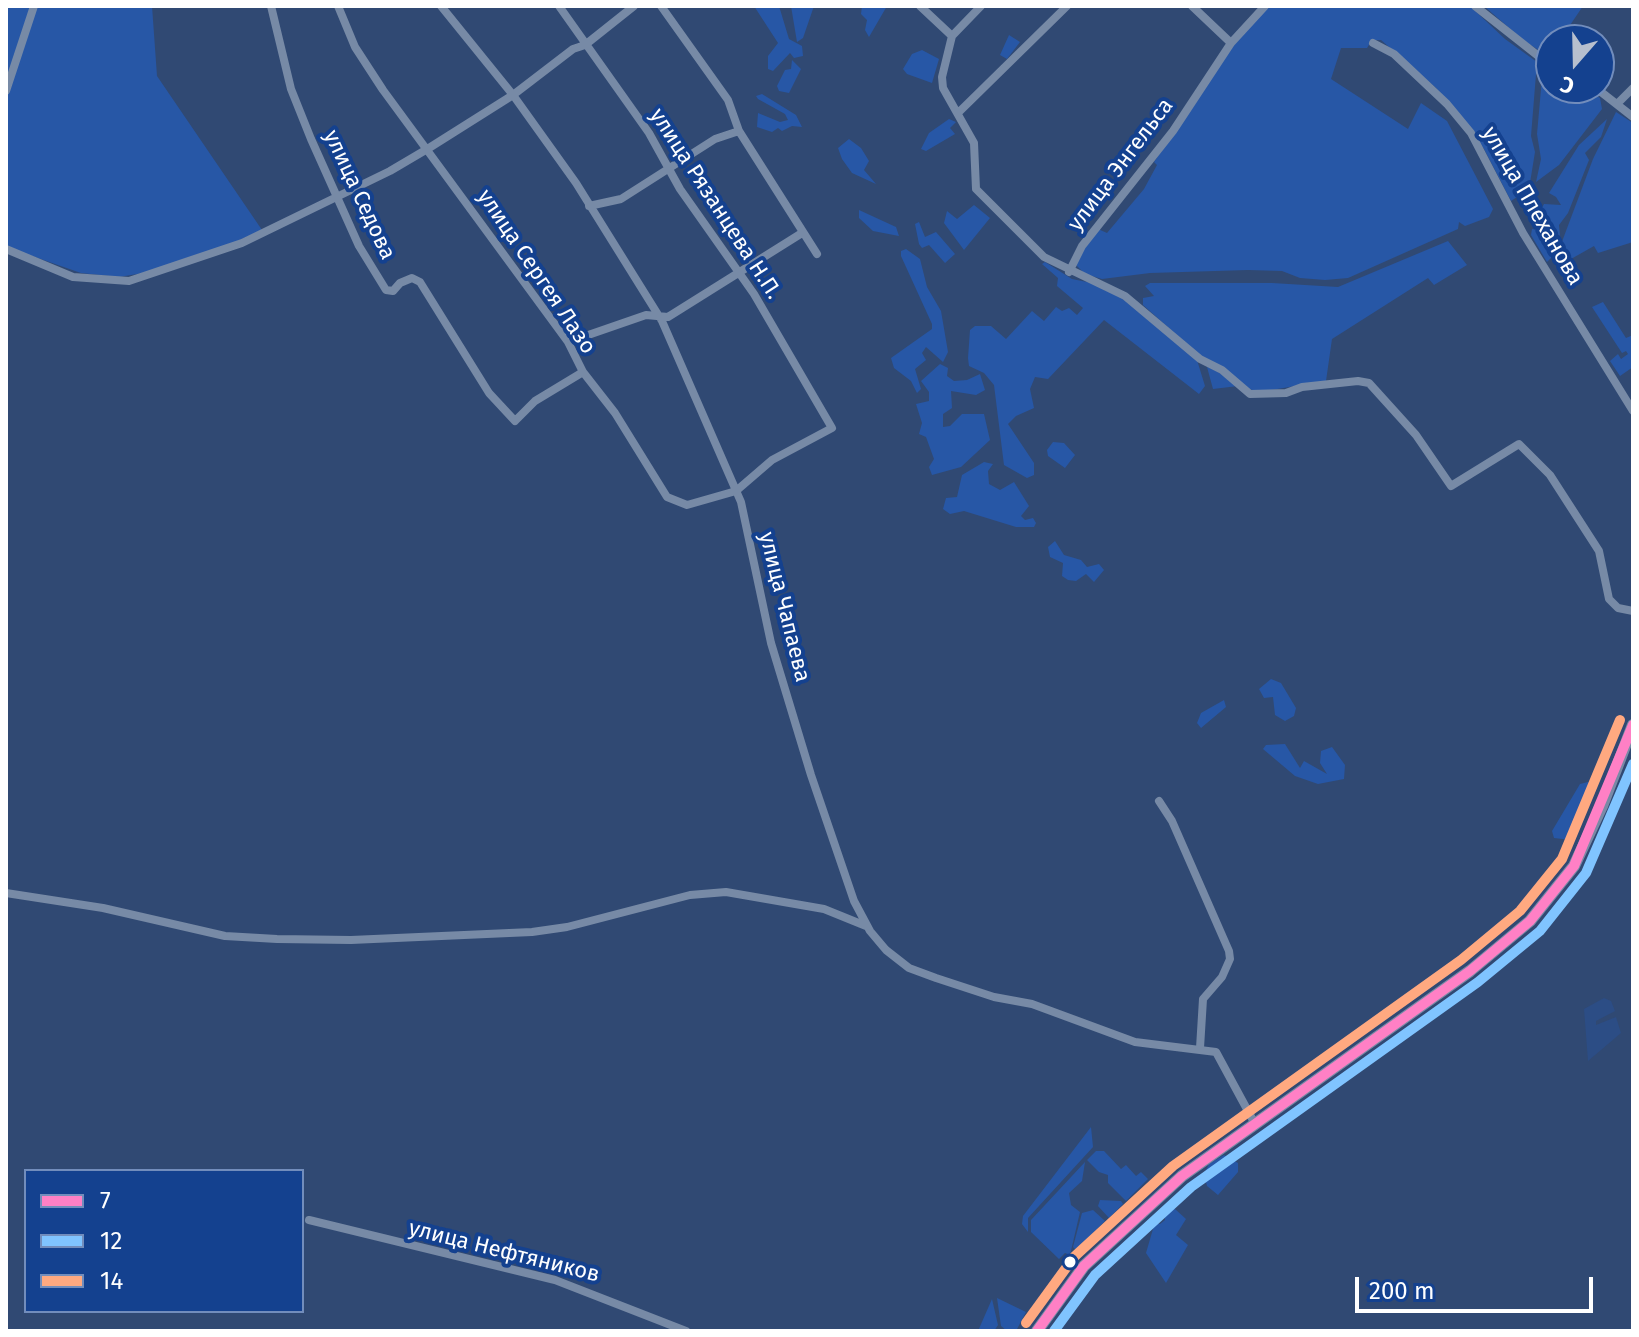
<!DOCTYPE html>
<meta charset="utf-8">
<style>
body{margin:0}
#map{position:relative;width:1639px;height:1337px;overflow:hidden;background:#304973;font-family:"Fira Sans",sans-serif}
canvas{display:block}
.frame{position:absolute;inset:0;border:8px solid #fff;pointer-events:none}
.legend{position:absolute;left:24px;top:1169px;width:280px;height:144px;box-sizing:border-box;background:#14418f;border:2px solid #728dbc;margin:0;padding:10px 14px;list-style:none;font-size:24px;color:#fff}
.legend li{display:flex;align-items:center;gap:16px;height:40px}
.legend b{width:40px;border:2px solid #728dbc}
.north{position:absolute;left:1535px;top:24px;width:80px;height:80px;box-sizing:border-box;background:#14418f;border:2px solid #728dbc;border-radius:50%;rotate:200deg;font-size:22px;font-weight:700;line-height:32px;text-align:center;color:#fff}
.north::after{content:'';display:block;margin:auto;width:28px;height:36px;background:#b7bfce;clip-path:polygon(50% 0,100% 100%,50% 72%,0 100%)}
.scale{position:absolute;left:1355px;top:1277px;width:238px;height:36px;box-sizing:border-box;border:4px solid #fff;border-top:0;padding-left:10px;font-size:24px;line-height:28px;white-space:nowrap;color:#fff;-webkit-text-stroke:6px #14418f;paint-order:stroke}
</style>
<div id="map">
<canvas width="1639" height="1337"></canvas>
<div class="frame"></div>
<ul class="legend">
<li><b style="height:10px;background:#ff80c5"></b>7</li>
<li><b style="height:10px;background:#80c4ff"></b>12</li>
<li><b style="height:10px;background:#ffa980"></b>14</li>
</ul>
<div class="north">С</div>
<div class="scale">200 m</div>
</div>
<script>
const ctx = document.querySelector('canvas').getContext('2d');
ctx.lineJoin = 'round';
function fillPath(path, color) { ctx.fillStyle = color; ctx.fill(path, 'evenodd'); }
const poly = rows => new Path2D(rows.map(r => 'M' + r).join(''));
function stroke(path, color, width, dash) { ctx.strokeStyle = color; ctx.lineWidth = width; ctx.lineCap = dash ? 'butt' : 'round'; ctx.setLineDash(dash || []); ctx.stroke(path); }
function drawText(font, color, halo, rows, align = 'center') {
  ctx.font = font + ' "Fira Sans",sans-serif'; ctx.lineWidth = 8; ctx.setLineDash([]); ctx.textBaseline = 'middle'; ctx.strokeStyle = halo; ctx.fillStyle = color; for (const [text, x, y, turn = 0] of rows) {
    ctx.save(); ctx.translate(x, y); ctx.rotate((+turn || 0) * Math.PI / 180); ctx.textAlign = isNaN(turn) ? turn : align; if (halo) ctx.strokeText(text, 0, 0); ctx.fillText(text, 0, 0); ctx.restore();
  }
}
fillPath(poly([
 [6,6,152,6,157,76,262,230,180,267,119,277,81,273,6,247],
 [754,6,779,6,789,39,802,46,803,56,794,58,790,53,773,71,768,69,768,56,778,43],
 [791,6,814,6,803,38,797,42],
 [862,6,887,6,869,37,865,30,867,20,861,14],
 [1267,6,1470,6,1505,39,1537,62,1531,136,1535,152,1529,189,1511,201,1484,149,1436,88,1381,40,1372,40,1367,48,1341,48,1331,79,1408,129,1421,103,1447,121,1493,209,1489,217,1465,226,1459,222,1458,229,1348,278,1325,280,1300,278,1282,271,1248,270,1150,273,1102,279,1085,274,1076,265,1077,259,1098,229,1107,233,1144,189,1157,165,1154,162,1233,46],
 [1484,6,1583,6,1560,40,1551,40,1550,57,1524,41],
 [1009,35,1020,42,1007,59,1000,55],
 [922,50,939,59,932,83,907,74,903,69,912,54],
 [792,60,801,69,789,93,779,91,777,86,785,70,791,69],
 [1547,68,1551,70,1551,88,1585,88,1600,98,1602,109,1559,165,1536,182,1541,159,1537,134,1542,78],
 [762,94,796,115,802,127,792,126,782,131,778,128,772,132,757,127,758,113,780,122,788,120,785,114,758,99,756,96],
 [1616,112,1633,123,1633,242,1598,253,1594,246,1571,259,1560,247,1593,159],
 [949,119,956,122,950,128,955,134,926,151,921,149,929,133],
 [1607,119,1601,137,1585,153,1589,160,1568,213,1559,225,1560,236,1550,228,1551,258,1547,262,1531,235,1532,229,1539,230,1544,226,1545,221,1537,217,1544,204,1561,205,1556,197,1549,193,1579,145],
 [849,139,861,148,869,161,864,170,876,184,852,173,842,159,838,148],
 [974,205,990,218,964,250,944,223,947,211,957,219],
 [859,210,896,227,899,236,873,231,859,218],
 [919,222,925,237,936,232,955,254,945,263,929,245,922,248,919,244,915,224],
 [1448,241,1467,265,1434,285,1428,278,1332,339,1326,381,1259,392,1249,389,1199,355,1143,305,1143,298,1154,296,1145,286,1150,283,1272,283,1338,287],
 [906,249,920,259,927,287,941,311,948,352,943,362,926,347,922,353,926,360,915,369,921,389,917,393,911,381,894,368,891,358,932,329,932,324,901,256,901,251],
 [1045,262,1072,279,1102,285,1105,291,1111,289,1197,360,1205,386,1199,394,1104,320,1048,379,1035,377,1030,389,1034,408,1016,416,1008,424,1034,463,1034,475,1027,478,1004,465,994,385,984,373,969,366,968,358,970,330,975,326,991,326,1006,339,1032,311,1044,321,1056,307,1062,311,1069,308,1077,315,1083,308,1057,286,1058,278,1042,264],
 [1603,302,1626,338,1633,335,1633,367,1620,376,1610,361,1618,354,1621,359,1628,354,1626,351,1622,353,1592,307],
 [940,364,948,368,947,376,954,381,967,380,980,374,985,390,976,395,951,391,952,408,943,414,943,427,950,426,962,414,984,414,990,440,961,467,932,475,929,467,934,459,926,437,919,434,922,423,916,404,929,401,929,392,921,381],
 [1207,367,1214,369,1238,386,1213,389],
 [1053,442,1064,443,1075,455,1065,468,1048,456,1047,450],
 [984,462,993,464,988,471,989,484,1000,490,1014,482,1029,506,1021,516,1025,520,1033,518,1036,523,1034,527,1016,527,964,511,950,514,943,509,946,498,957,497,962,475],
 [1055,541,1064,555,1081,560,1087,567,1099,564,1104,570,1094,582,1086,574,1076,581,1068,580,1062,576,1063,563,1050,557,1048,547],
 [1271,679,1281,683,1296,708,1294,716,1285,721,1275,715,1273,697,1264,698,1259,689],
 [1224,700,1226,707,1201,728,1197,723,1201,713],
 [1285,744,1300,768,1304,761,1327,774,1320,763,1321,751,1332,747,1345,765,1344,779,1318,784,1295,776,1263,749,1266,745],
 [1588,782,1595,785,1594,792,1578,832,1571,840,1554,838,1552,831,1580,784],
 [1091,1127,1093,1147,1028,1218,1028,1232,1022,1224,1023,1216],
 [1096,1151,1104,1151,1121,1169,1126,1165,1136,1176,1141,1172,1148,1179,1126,1201,1108,1183,1108,1175,1099,1172,1087,1160],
 [1224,1155,1238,1163,1238,1172,1218,1195,1207,1186,1204,1174,1209,1164],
 [1085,1162,1082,1181,1069,1193,1071,1205,1080,1212,1070,1255,1065,1253,1059,1259,1031,1232,1031,1220],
 [1100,1200,1121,1201,1123,1204,1109,1218,1098,1206],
 [1175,1209,1186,1219,1176,1235,1188,1245,1166,1283,1146,1253,1155,1222,1160,1224,1165,1220,1164,1210],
 [1093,1210,1105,1221,1076,1250,1073,1247,1082,1213],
 [997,1298,1026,1312,1016,1331,1007,1331,1001,1326],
 [992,1299,998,1325,994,1331,978,1331]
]), '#2757a6');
fillPath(poly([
 [1604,998,1611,1001,1615,1011,1596,1021,1596,1025,1616,1017,1621,1033,1588,1061,1584,1009]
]), '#2c4d85');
stroke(poly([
 [271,6,291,89,311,139,359,246,386,290,393,291,400,283,412,278,420,282,489,393,515,421,535,401,583,372],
 [338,6,355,47,383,90,568,342,583,372,615,413,667,497,687,505,736,491],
 [441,6,513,95,576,183,662,321,741,502,771,643,811,775,854,901,870,931,886,950,909,968,936,978,994,997,1032,1004,1135,1042,1216,1052,1255,1124],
 [559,6,649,133,680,189,754,294,832,428,772,460,736,491],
 [661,6,728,100,739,131,817,254],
 [920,6,952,36,942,77,943,88,974,143,976,189,1044,257,1125,296,1200,359,1222,370,1250,394,1286,393,1302,387,1358,381,1369,383,1416,435,1451,486,1519,444,1550,475,1599,551,1609,599,1618,608,1633,611],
 [1192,6,1231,43],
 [1475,6,1551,66],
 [952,36,981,6],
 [1373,43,1394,54,1447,104,1471,133,1523,233,1633,411],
 [1596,88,1633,117],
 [6,91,34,6],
 [1618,103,1633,88],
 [959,112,1067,6],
 [589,206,621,199,715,139,739,131],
 [6,249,73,277,129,281,242,243,390,171,429,148,513,95,573,49,585,45,634,6],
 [1069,272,1082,246,1173,131,1231,43,1265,6],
 [568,342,646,315,668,317,802,233],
 [1159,801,1172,821,1229,951,1230,959,1222,977,1203,999,1200,1048],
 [6,893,103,908,225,936,277,939,351,940,532,932,567,927,690,895,726,892,824,909,866,926],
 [309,1220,555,1280,686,1331]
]), '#778aa6', 8);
stroke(poly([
 [1037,1331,1084,1266,1182,1176,1470,971,1530,921,1574,866,1602,806,1633,725]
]), '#798aa6', 12);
stroke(poly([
 [1037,1331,1084,1266,1182,1176,1470,971,1530,921,1574,866,1633,725]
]), '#ff80c5', 10);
stroke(poly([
 [1054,1331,1095,1275,1191,1187,1478,982,1540,931,1586,873,1633,764]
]), '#80c4ff', 10);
stroke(poly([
 [1026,1323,1074,1257,1173,1166,1461,960,1520,911,1562,859,1620,720]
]), '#ffa980', 10);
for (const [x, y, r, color] of [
 [1070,1262,7,"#fff"]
]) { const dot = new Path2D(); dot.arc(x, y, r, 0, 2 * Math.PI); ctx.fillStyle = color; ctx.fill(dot); stroke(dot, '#14418f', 3); }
drawText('22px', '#fff', '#14418f', [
 ["улица Энгельса",1121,165,-53],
 ["улица Седова",359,195,65],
 ["улица Рязанцева Н.П.",715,204,57],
 ["улица Плеханова",1532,206,60],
 ["улица Сергея Лазо",536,272,56],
 ["улица Чапаева",784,607,76],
 ["улица Нефтяников",504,1252,14]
]);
</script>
